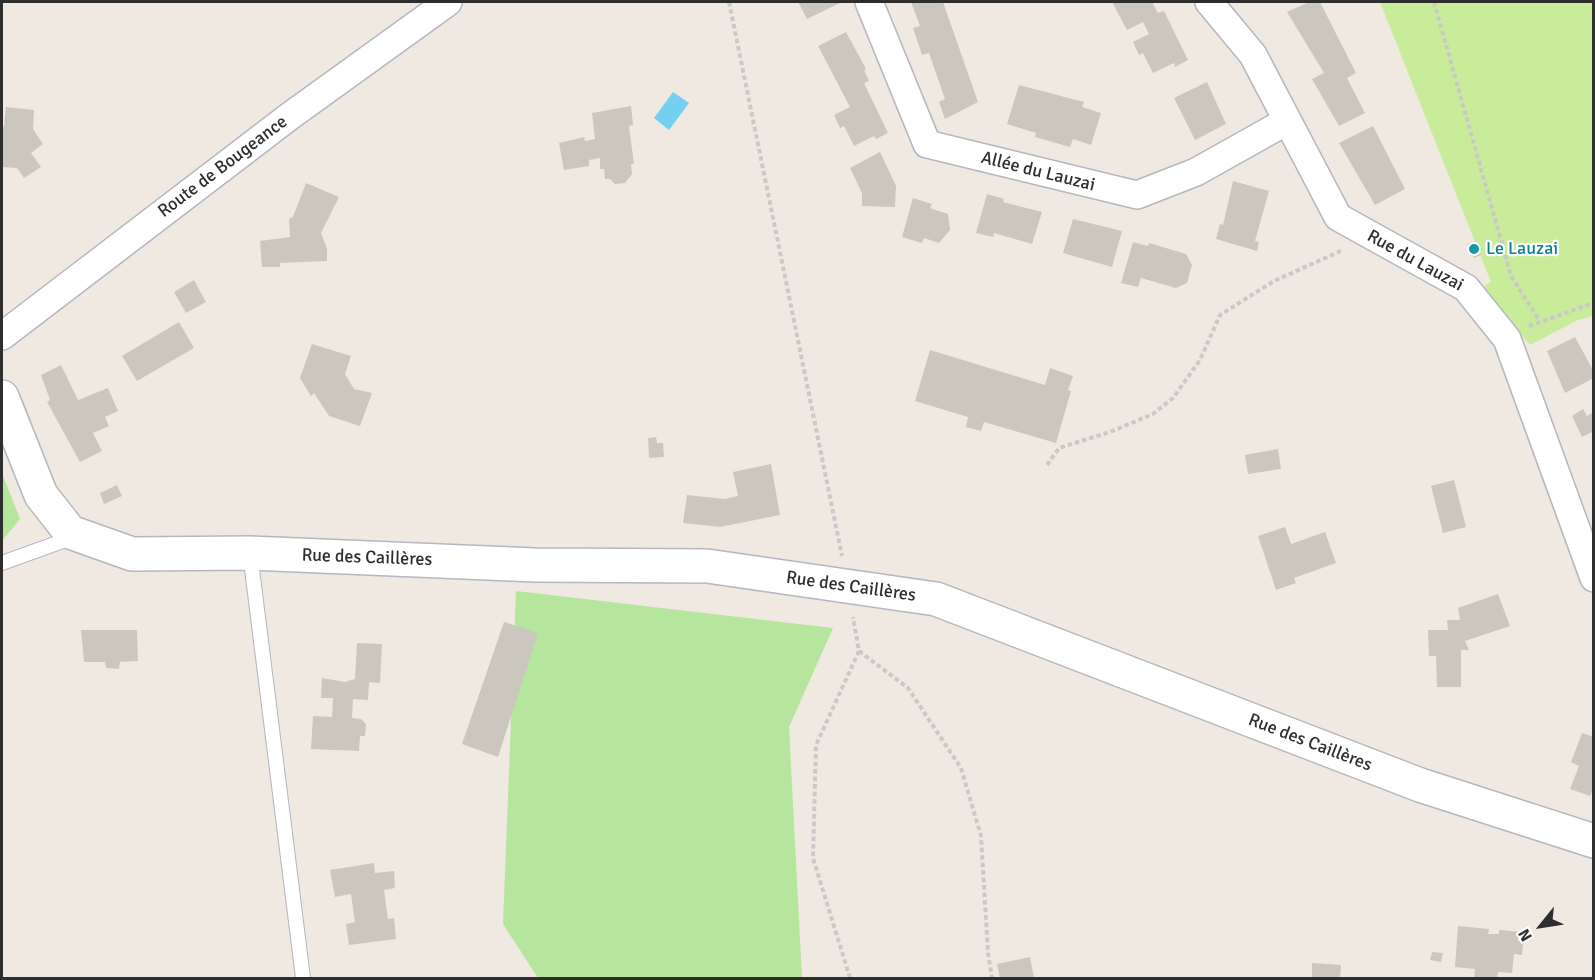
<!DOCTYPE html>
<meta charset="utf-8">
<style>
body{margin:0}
#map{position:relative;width:1595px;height:980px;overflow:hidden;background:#efe9e1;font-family:Signika,sans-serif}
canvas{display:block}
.frame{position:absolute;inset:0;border:3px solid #2e2e2e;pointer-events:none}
.north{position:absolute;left:1511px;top:896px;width:60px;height:60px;-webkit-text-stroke:4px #fff;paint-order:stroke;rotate:240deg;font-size:16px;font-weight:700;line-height:24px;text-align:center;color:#2e2e2e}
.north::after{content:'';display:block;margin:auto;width:21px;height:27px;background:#2e2e2e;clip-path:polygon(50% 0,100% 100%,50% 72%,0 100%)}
</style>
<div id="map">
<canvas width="1595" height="980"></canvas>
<div class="frame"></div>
<div class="north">N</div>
</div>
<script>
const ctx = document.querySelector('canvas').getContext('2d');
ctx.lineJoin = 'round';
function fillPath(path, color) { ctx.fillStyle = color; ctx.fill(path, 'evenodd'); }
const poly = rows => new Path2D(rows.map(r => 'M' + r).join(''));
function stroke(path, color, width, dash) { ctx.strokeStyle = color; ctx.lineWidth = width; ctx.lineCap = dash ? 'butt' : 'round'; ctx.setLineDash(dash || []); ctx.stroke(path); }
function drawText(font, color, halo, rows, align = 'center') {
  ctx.font = font + ' Signika,sans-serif'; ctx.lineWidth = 4.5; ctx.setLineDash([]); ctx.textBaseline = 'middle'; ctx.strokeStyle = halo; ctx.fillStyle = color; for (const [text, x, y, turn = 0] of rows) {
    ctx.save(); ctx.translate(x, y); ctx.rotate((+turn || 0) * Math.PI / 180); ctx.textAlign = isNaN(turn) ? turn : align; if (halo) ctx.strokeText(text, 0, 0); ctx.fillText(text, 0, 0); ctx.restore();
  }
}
fillPath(poly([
 [2,473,20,519,2,541],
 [516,591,833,628,789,727,802,978,538,978,503,924]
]), '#b6e59e');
fillPath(poly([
 [1380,2,1593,2,1593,316,1578,320,1530,345,1481,288,1491,282]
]), '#c9ec9a');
fillPath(poly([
 [673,92,689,103,669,130,654,118]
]), '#75cff0');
fillPath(poly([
 [798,2,842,2,807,19],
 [911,2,943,2,978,102,945,119,939,102,945,99,929,53,922,55,913,28,920,26],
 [1112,2,1152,2,1158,13,1164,11,1188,60,1175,67,1174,63,1153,73,1143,53,1139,55,1133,42,1149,34,1143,22,1127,30],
 [1309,2,1320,2,1356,73,1347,78,1365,113,1339,126,1312,79,1324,73,1287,12],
 [846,32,866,69,864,70,869,81,864,83,888,133,876,139,874,136,854,146,844,126,840,128,834,115,850,107,818,46],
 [1207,82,1226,124,1195,140,1174,98],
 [1019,85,1084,102,1082,107,1101,113,1091,145,1073,139,1070,147,1035,137,1036,133,1007,124],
 [631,106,633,125,629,126,634,164,631,164,632,174,625,183,615,184,610,179,605,179,604,169,600,169,600,158,589,160,589,166,564,170,559,143,584,137,585,141,595,139,592,113],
 [6,107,34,110,33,129,43,144,31,153,41,167,24,178,17,168,2,167,2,126,4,127],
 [1373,126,1405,189,1375,205,1339,143],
 [880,152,896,186,895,207,862,206,862,193,850,168],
 [1233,181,1269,191,1255,241,1259,242,1257,251,1216,239,1220,224,1223,225],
 [306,183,339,197,321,233,327,249,327,261,280,263,280,267,262,267,260,241,290,237,289,219,293,217],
 [987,194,1004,199,1003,202,1042,212,1032,244,994,233,993,237,976,233],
 [913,198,932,204,930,208,948,214,950,230,939,243,924,238,922,243,902,237],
 [1073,219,1122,231,1112,267,1063,253],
 [1475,241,1481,255,1474,258,1467,244],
 [1133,242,1148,246,1149,243,1186,254,1192,265,1187,283,1176,288,1141,278,1138,287,1121,283],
 [194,280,206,302,186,313,174,292],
 [179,322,194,348,137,381,122,356],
 [1575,337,1594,372,1594,378,1565,393,1547,351],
 [312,344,351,356,345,374,354,389,372,393,360,426,329,416,314,393,311,396,300,378],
 [930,350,1045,385,1050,368,1073,376,1068,390,1071,391,1056,443,984,422,981,431,966,427,968,417,915,401],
 [61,365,78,400,108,388,118,411,105,417,109,426,93,433,102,451,80,462,47,402,50,400,41,375],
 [1583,409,1587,416,1594,412,1594,431,1582,437,1572,416],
 [656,437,657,443,663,443,664,457,649,458,648,438],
 [1278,449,1281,469,1248,474,1245,455],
 [771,464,780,515,720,527,683,523,687,495,724,499,738,496,733,472],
 [1454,480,1466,527,1443,533,1431,486],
 [117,485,122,496,104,504,100,493],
 [1285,527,1291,544,1325,532,1336,563,1294,578,1296,583,1276,590,1258,536],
 [1498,594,1510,626,1465,641,1469,650,1461,650,1461,687,1437,687,1436,656,1429,656,1428,630,1448,630,1447,620,1460,620,1458,608],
 [504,622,538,633,498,757,462,744],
 [81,630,137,630,138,661,120,662,119,669,106,668,105,662,84,662],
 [357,643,382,644,380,683,369,682,368,700,353,699,352,718,361,719,366,724,365,736,360,736,359,751,311,749,313,716,332,717,333,698,321,698,322,678,345,682,355,679],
 [1582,733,1594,737,1594,787,1590,796,1570,789,1579,766,1571,762],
 [374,863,375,873,394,871,395,888,384,890,388,919,394,918,396,939,349,945,346,924,355,922,351,894,335,897,330,870],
 [1458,926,1489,929,1488,934,1499,934,1499,930,1524,932,1522,955,1514,954,1512,973,1498,972,1497,978,1474,978,1475,969,1455,967],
 [1432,952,1443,953,1441,962,1430,960],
 [1030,957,1034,978,1000,978,997,964],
 [1312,963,1341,965,1340,978,1312,978]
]), '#cbc7bf');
const lane = poly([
 [250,553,303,978],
 [2,563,63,541,70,532]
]);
const street = poly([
 [869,2,927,144,1137,195,1196,172,1287,121],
 [1209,2,1253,55,1338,217,1466,288,1507,339,1594,578],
 [2,336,290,116,448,2]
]);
const secondary = poly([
 [2,397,41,495,70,532,132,554,250,553,535,565,707,566,936,599,1420,785,1594,841]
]);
stroke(lane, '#b4b7c1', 16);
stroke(street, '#b4b7c1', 30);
stroke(secondary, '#b4b7c1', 36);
stroke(poly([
 [729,2,842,556],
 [1434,2,1511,276,1539,320],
 [1529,326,1594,303],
 [1047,465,1059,448,1110,432,1153,414,1173,398,1200,360,1220,315,1274,281,1343,250],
 [859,651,908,688,961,768,981,836,988,953,992,978],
 [850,978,813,858,816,745,859,651,853,617]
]), '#c9c9c9', 4, [4.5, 3]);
stroke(lane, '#fff', 14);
stroke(street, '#fff', 27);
stroke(secondary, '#fff', 33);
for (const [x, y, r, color] of [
 [1474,249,6,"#0f9aa8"]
]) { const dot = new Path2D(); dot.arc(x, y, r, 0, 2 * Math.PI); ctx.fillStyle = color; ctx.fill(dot); stroke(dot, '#fff', 2); }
drawText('18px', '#2e2e2e', '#fff', [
 ["Route de Bougeance",223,167,-37],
 ["Allée du Lauzai",1038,172,14],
 ["Rue du Lauzai",1415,261,29],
 ["Rue des Caillères",367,558,2],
 ["Rue des Caillères",851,587,8],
 ["Rue des Caillères",1310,743,21]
]);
drawText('18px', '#0d838f', '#fff', [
 ["Le Lauzai",1486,249]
], 'left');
</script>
